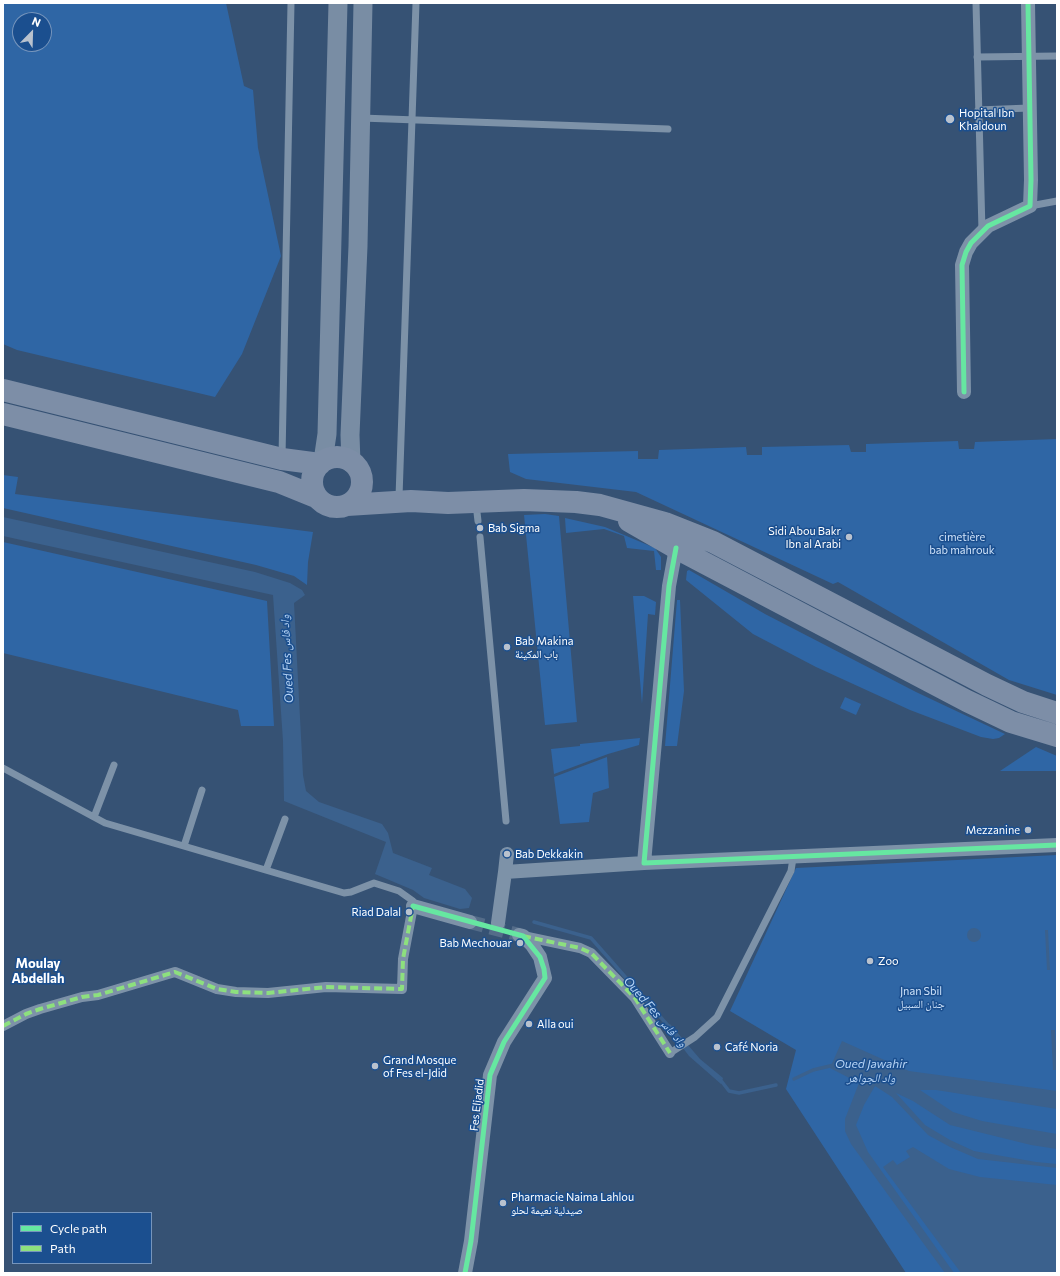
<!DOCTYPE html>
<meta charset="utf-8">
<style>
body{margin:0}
#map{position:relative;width:1060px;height:1276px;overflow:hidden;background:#365274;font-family:Commissioner,sans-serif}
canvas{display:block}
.frame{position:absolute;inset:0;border:4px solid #fff;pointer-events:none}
.legend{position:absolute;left:12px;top:1212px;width:140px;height:52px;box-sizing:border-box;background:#1b4f8f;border:1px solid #7695bc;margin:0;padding:5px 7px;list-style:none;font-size:12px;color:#fff}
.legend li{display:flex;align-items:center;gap:8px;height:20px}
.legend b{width:20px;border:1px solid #7695bc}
.north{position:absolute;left:12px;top:12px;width:40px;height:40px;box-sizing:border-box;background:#1b4f8f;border:1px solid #7695bc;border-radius:50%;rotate:23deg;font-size:11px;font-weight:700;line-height:16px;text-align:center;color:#fff}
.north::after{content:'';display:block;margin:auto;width:14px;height:18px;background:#b9c2ce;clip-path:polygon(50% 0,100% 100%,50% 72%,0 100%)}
</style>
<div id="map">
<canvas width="1060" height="1276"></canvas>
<div class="frame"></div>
<ul class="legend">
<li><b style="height:5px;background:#66e7a1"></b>Cycle path</li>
<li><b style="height:5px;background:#8de07e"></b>Path</li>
</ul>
<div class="north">N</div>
</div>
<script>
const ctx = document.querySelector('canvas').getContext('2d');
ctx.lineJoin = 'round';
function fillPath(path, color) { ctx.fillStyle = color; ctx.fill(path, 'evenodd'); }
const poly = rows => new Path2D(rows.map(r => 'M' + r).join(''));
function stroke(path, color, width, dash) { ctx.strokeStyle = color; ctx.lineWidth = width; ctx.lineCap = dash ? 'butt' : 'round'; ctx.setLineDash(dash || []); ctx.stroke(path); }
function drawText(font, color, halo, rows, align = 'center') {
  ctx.font = font + ' Commissioner,"Noto Naskh Arabic",sans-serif'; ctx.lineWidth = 3; ctx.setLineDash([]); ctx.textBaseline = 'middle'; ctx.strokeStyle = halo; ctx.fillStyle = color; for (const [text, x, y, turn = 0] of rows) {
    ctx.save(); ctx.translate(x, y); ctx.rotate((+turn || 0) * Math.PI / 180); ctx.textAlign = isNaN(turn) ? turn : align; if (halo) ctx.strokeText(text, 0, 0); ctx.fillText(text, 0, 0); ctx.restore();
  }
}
fillPath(poly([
 [3,3,226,3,244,86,253,90,258,148,281,256,242,354,215,397,17,350,3,344],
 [20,20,44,20,44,44,20,44],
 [1057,439,1057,695,1009,680,838,582,833,584,636,492,526,479,510,472,508,454,638,451,638,459,658,459,659,450,746,447,747,455,762,455,762,447,849,445,851,452,866,452,866,444,958,441,959,449,974,449,975,442],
 [3,475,18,477,15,494,313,532,308,562,307,585,294,576,256,565,3,508],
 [545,514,559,516,577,722,545,725,524,515],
 [565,518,605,527,655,548,661,557,661,570,656,570,654,551,627,548,624,536,604,529,566,533],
 [3,542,267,601,274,726,241,726,238,710,3,653],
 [689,570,765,614,916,692,1005,734,999,738,993,739,981,737,910,710,816,667,753,634,686,580,687,571],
 [633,596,644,596,656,602,655,615,648,614,642,704],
 [677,600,680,600,684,691,677,746,665,746],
 [845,697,861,704,856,715,840,708],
 [640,738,639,745,608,754,554,774,551,749,580,746,580,744],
 [1036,747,1057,756,1057,771,1000,771],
 [607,757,609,788,593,793,589,822,560,824,554,777],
 [1057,855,1057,1273,906,1273,786,1089,796,1050,730,1011,796,868]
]), '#2f66a5');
fillPath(poly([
 [3,517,255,572,290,583,302,590,305,595,294,603,303,775,306,791,319,802,382,824,388,833,393,853,432,868,429,875,465,889,472,898,469,908,460,909,424,898,413,890,375,874,386,842,284,801,283,741,273,595,3,536],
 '967 935a7 7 0 1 1 14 0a7 7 0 1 1-14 0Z',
 [1045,930,1048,930,1050,970,1047,970],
 [670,1024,700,1059,723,1078,721,1084,689,1056,667,1027],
 [1051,1030,1055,1030,1057,1070,1053,1070],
 [842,1041,909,1071,1057,1091,1057,1109,936,1090,920,1090,953,1112,982,1121,1057,1134,1057,1149,1031,1145,950,1125,913,1101,896,1093,925,1125,950,1140,974,1151,1036,1162,1057,1164,1057,1168,978,1159,950,1147,928,1135,892,1097,875,1086,864,1105,856,1125,868,1152,954,1273,945,1273,851,1144,845,1131,845,1119,859,1083,830,1068],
 [913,1147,949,1169,980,1177,1057,1185,1057,1273,961,1273,883,1167,893,1160,897,1165,910,1157,906,1151]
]), '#3b618d');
stroke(poly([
 [534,922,591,938,671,1029],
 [719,1078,729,1091,739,1093,776,1085],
 [794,1079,813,1070,834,1065]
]), '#3b618d', 3.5);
stroke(poly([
 [470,922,519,935]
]), '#546c89', 14, [14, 7]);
stroke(poly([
 [976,3,982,231],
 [977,57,1057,56],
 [978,110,1029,108],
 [361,118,668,129],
 [1030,206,1057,201],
 [282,457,291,3],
 [399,497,416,3],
 [476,504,478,521],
 [480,537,506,821],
 [3,768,105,823,344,893,351,892,374,883,399,891,413,901,413,906],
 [94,817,114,765],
 [184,846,202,790],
 [266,870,285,819],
 [670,1053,695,1037,717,1017,791,871,793,858]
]), '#7d92a8', 7);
stroke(poly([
 [523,936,580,948,591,953,635,998,670,1053],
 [3,1026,26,1014,40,1009,82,997,98,995,175,972,217,989,236,992,268,993,326,987,402,989,403,959,413,906]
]), '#7d92a8', 10);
stroke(poly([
 [964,392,962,265,966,252,971,243,988,226,1030,206,1031,180,1028,3],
 [676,548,669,586,644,863,1057,845],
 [505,872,507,854],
 [413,906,470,922],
 [498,923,505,872,644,863],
 [465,1273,471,1241,490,1075,504,1042,545,978,540,957,532,945,523,936,519,935]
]), '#7d92a8', 14);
stroke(poly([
 [323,461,327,434,338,3],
 [351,463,350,435,358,246,363,3]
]), '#798da4', 19);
stroke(poly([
 [3,390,282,459,320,464],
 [3,414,279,482,316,497],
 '312 482a25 25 0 1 1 50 0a25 25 0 1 1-50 0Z',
 [347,505,411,501,448,503,524,500,576,502,600,505,665,523,713,542,987,685,1023,702,1057,713],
 [629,521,676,548,967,701,1011,722,1057,736]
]), '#7d8ea7', 22);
stroke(poly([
 [523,936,580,948,591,953,635,998,670,1053],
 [3,1026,26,1014,40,1009,82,997,98,995,175,972,217,989,236,992,268,993,326,987,402,989,403,959,413,906]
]), '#8de07e', 4, [8, 4]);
stroke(poly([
 [964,392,962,265,966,252,971,243,988,226,1030,206,1031,180,1028,3],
 [676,548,669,586,644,863,1057,845],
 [413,906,523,936,540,957,544,969,545,978,504,1042,490,1075,471,1241,465,1273]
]), '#66e7a1', 5);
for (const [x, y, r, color] of [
 [950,119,5,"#b9c2ce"],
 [480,528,4,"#b9c2ce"],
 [849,537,4,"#b9c2ce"],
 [507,647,4,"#b9c2ce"],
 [1028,830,4,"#b9c2ce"],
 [507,854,4,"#b9c2ce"],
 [409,912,4,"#b9c2ce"],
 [520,943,4,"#b9c2ce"],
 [870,961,4,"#b9c2ce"],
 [529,1024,4,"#b9c2ce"],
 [717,1047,4,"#b9c2ce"],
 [375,1066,4,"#b9c2ce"],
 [503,1203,4,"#b9c2ce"]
]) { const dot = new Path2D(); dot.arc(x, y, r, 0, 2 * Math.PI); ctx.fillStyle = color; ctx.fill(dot); stroke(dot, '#1b4f8f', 1.5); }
drawText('11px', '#fff', '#1b4f8f', [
 ["Hopital Ibn",959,113],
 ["Khaldoun",959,126],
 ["Bab Sigma",488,528],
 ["Sidi Abou Bakr",841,531,"right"],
 ["Ibn al Arabi",841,544,"right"],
 ["Bab Makina",515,641],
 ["باب المكينة",515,654],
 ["Mezzanine",1020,830,"right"],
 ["Bab Dekkakin",515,854],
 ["Riad Dalal",401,912,"right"],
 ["Bab Mechouar",512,943,"right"],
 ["Zoo",878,961],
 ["Alla oui",537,1024],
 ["Café Noria",725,1047],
 ["Grand Mosque",383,1060],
 ["of Fes el-Jdid",383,1073],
 ["Pharmacie Naima Lahlou",511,1197],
 ["صيدلية نعيمة لحلو",511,1210]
], 'left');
drawText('11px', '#cfe3fa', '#1b4f8f', [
 ["cimetière",962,537],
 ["bab mahrouk",962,550],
 ["Jnan Sbil",921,991],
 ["جنان السبيل",921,1004]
]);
drawText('11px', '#fff', '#1b4f8f', [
 ["Fes Eljadid",477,1105,-83]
]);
drawText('italic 12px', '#b5d3f5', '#1b4f8f', [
 ["Oued Fes واد فاس",287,659,-93],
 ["Oued Fes واد فاس",655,1012,49],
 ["Oued Jawahir",871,1064],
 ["واد الجواهر",871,1078]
]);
drawText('bold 13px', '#fff', '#1b4f8f', [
 ["Moulay",38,964],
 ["Abdellah",38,979]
]);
</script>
